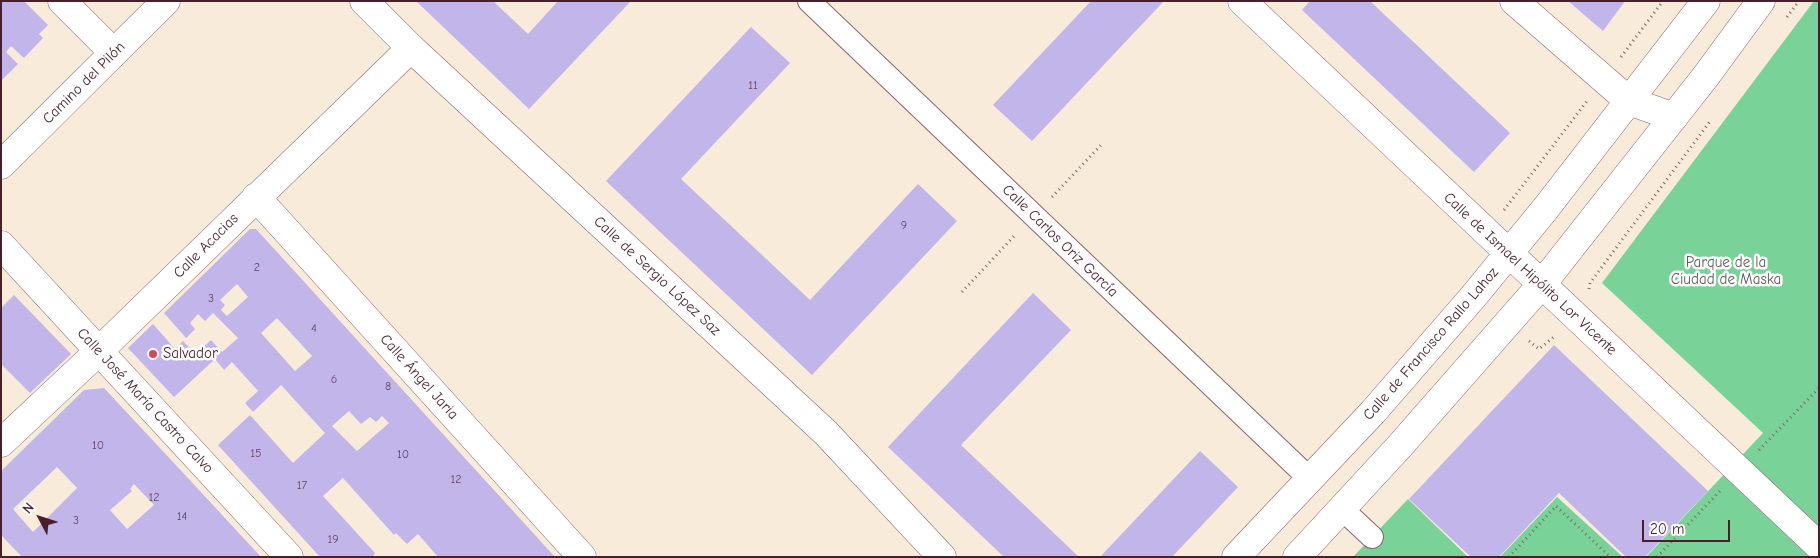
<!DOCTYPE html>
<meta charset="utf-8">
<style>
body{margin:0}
#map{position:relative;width:1820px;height:558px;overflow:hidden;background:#f9ebda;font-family:"Comic Neue",sans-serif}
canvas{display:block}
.frame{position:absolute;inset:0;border:2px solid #4a1f2b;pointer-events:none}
.north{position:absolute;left:15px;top:493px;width:50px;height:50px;-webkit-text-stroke:4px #fff;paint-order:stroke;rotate:310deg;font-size:14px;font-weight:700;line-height:20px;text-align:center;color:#4a1f2b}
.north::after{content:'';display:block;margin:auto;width:18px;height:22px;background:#4a1f2b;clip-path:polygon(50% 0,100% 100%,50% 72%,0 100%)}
.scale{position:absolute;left:1642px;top:520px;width:88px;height:22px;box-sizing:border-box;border:2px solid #4a1f2b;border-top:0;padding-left:6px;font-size:15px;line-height:18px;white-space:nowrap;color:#4a1f2b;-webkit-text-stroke:4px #fff;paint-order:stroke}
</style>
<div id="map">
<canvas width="1820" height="558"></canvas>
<div class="frame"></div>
<div class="north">N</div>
<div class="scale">20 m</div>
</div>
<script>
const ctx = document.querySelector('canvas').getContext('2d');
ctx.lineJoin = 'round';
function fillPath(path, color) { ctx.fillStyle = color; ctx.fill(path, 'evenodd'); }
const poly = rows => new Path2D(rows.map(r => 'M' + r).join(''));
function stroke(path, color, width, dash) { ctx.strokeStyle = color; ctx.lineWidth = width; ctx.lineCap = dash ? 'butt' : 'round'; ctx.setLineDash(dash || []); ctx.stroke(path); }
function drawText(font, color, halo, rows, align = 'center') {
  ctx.font = font + ' "Comic Neue",sans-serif'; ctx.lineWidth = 5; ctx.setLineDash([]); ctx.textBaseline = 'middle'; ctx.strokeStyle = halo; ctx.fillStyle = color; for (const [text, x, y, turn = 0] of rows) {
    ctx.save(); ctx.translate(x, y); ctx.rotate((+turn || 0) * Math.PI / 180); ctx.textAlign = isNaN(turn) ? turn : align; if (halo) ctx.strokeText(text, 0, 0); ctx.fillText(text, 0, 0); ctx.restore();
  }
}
fillPath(poly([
 [1814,1,1819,1,1819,557,1646,557,1763,433,1602,283],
 [1557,497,1623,557,1500,557],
 [1408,499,1468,557,1353,557]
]), '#79d298');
fillPath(poly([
 [1,1,24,1,48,25,39,34,43,38,24,58,11,46,6,52,18,64,1,81],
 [416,1,493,1,528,34,558,1,631,1,529,109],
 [1091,1,1164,1,1032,141,993,105],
 [1310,1,1370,1,1510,133,1474,172,1302,10],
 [1568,1,1625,1,1603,31],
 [751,27,790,63,681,179,810,300,918,184,957,221,812,375,606,181],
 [250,229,256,229,555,557,438,557,418,534,407,544,396,533,394,535,343,478,323,496,375,553,373,557,320,557,218,445,250,415,293,463,325,433,281,385,253,412,245,403,258,391,232,362,224,370,215,359,174,397,128,348,153,324,175,349,183,341,196,354,211,340,222,352,238,338,213,313,205,321,198,314,190,323,195,329,186,338,164,313],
 [237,284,248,297,227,316,221,310,225,305,220,300],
 [277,318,312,356,295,371,261,333],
 [349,411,361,424,370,417,376,422,382,416,389,423,357,451,332,426],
 [1033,293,1071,330,961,445,1079,557,1004,557,888,447],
 [14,295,71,354,30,393,1,364,1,308],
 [1554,345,1708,491,1645,557,1626,557,1559,493,1499,557,1471,557,1409,499],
 [104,388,186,476,261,557,22,557,1,535,1,471,84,390],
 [57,467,77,488,33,532,13,509],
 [134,484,154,505,127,529,110,510,132,491,130,489],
 [1200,451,1238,487,1172,557,1100,557]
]), '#c1b5ea');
const pedestrian = poly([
 [809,1,1311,480],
 [1342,509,1372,537]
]);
const minor = poly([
 [62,1,114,53],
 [1514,1,1629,101,1674,117],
 [256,197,582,557],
 [1,245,289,557],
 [1,443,99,351,411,48]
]);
const tertiary = poly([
 [364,1,411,48,826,433,942,557],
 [1242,1,1819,546],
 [1,165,166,1],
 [1236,557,1373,412,1473,297,1546,208,1706,1],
 [1297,557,1398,448,1542,284,1706,76,1761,1]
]);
stroke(pedestrian, '#876668', 24);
stroke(minor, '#876668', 29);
stroke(tertiary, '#876668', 29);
stroke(poly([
 [1787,17,1799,1],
 [1621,57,1663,1],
 [1052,197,1102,144],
 [1504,210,1587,101],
 [1589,289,1590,283,1711,120],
 [962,292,1016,234],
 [1529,341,1539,349,1555,336],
 [1759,450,1819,388],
 [1509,557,1556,506,1610,557],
 [1657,557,1720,491]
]), '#876668', 3, [1, 4]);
stroke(pedestrian, '#fff', 22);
stroke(minor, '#fff', 28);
stroke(tertiary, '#fff', 28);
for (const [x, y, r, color] of [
 [153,354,5,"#d1495b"]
]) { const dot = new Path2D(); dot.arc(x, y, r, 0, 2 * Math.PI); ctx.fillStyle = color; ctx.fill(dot); stroke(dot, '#fff', 2); }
drawText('12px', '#68445b', null, [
 ["11",753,86],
 ["9",904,226],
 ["2",257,268],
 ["3",211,299],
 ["4",314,329],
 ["6",334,380],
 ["8",388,387],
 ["10",98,446],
 ["15",256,454],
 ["10",403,455],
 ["12",456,480],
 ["17",302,486],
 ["12",154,498],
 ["14",182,517],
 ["3",76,521],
 ["19",333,540]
]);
drawText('15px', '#4a1f2b', '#fff', [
 ["Camino del Pilón",84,83,-45],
 ["Calle Carlos Oriz García",1060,241,44],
 ["Calle Acacias",206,246,-45],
 ["Calle de Ismael Hipólito Lor Vicente",1530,274,43],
 ["Calle de Sergio López Saz",657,276,43],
 ["Calle de Francisco Rallo Lahoz",1431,344,-49],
 ["Calle Ángel Jaria",419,377,48],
 ["Calle José María Castro Calvo",145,401,47]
]);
drawText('15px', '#5a5e51', '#fff', [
 ["Parque de la",1726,263],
 ["Ciudad de Maska",1726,280]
]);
drawText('15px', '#4a1f2b', '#fff', [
 ["Salvador",163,354]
], 'left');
</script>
